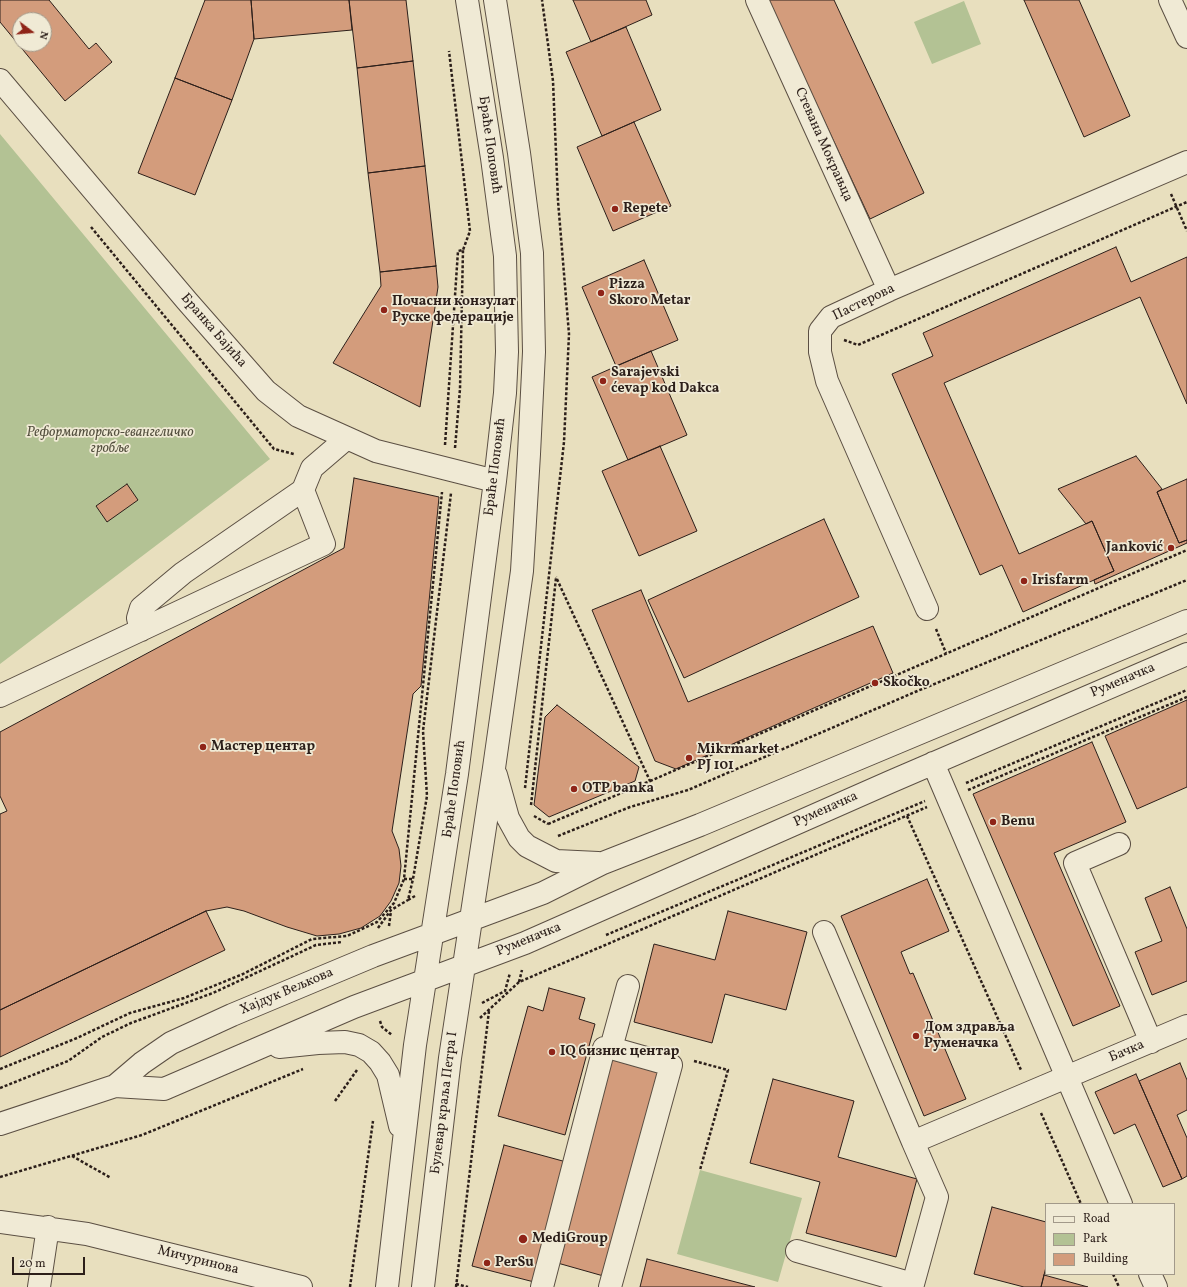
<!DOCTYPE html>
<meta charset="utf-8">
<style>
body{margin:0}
#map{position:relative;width:1187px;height:1287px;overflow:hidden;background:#e8dfbe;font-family:Vollkorn,serif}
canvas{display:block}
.legend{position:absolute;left:1045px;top:1203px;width:130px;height:72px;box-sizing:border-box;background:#f0ead5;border:1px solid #a2998a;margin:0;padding:5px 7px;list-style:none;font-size:12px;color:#2c1f1a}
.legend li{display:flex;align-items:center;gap:8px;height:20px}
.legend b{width:20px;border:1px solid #a2998a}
.north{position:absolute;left:12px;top:12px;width:40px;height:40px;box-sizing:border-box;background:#f0ead5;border:1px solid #a2998a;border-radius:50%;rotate:106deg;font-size:11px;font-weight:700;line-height:16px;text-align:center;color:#2c1f1a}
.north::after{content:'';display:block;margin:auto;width:14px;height:18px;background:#8f2418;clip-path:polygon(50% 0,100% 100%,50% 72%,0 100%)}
.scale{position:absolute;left:12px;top:1257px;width:73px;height:18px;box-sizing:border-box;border:2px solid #2c1f1a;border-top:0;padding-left:5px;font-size:12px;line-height:14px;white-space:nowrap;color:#2c1f1a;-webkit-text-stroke:3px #f0ead5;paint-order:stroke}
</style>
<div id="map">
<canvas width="1187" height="1287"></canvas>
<ul class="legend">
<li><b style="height:5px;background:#f0ead5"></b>Road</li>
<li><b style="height:11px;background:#b3c294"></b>Park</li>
<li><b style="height:11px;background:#d39c7c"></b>Building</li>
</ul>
<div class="north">N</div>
<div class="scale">20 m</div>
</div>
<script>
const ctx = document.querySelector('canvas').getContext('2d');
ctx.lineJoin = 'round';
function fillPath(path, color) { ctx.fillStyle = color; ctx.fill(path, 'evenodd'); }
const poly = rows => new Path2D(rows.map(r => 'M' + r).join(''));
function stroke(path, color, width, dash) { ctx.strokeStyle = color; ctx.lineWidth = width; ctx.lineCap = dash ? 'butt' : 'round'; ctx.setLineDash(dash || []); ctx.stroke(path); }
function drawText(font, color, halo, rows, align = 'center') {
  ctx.font = font + ' Vollkorn,serif'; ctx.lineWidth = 3.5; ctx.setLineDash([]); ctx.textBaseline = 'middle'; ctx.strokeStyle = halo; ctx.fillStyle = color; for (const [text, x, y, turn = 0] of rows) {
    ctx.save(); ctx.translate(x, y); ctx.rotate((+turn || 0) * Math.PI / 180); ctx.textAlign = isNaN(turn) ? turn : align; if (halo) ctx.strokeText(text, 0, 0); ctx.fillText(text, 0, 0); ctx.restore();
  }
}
fillPath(poly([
 [964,1,981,44,932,64,914,22],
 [0,134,270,459,0,664],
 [700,1170,802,1198,778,1282,677,1254]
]), '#b3c294');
const building = poly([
 [0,0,49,0,89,49,96,43,112,62,65,101,0,22,0,0],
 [20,20,44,20,44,44,20,44,20,20],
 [205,0,251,0,254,39,232,100,175,78,205,0],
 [251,0,349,0,352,30,254,39,251,0],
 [349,0,406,0,413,61,357,68,349,0],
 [573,0,646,0,652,15,591,42,573,0],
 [768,0,834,0,924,193,870,219,768,0],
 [1024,0,1079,0,1130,116,1084,137,1024,0],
 [626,27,661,110,602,136,566,52,626,27],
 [413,61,425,166,368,173,357,68,413,61],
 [175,78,232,100,195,195,138,173,175,78],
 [634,122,671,206,613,231,577,147,634,122],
 [425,166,436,266,380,272,368,173,425,166],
 [1116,247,1131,282,1187,257,1187,404,1140,297,944,383,1019,554,1092,521,1114,571,1023,612,1002,565,980,575,892,374,933,356,923,333,1116,247],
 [644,260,678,340,616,366,582,287,644,260],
 [436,266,438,287,420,407,333,363,381,286,380,272,436,266],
 [651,351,687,435,628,460,592,377,651,351],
 [660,446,697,531,639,556,602,471,660,446],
 [1136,456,1162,489,1157,492,1179,543,1187,540,1187,543,1095,584,1094,580,1114,571,1092,521,1086,524,1058,489,1136,456],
 [354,478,439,497,421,686,413,694,392,831,399,849,401,866,399,883,391,901,380,916,361,928,339,934,317,936,287,927,244,911,227,907,206,911,0,1010,0,814,7,811,0,796,0,732,344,548,354,478],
 [1187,479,1187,540,1179,543,1157,492,1187,479],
 [127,484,138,500,107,522,96,506,127,484],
 [824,519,859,597,684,678,648,600,824,519],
 [641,590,688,702,873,626,893,673,676,769,655,761,592,610,641,590],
 [1187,700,1187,787,1137,809,1105,736,1187,700],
 [557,705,639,767,635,781,549,817,534,805,545,717,557,705],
 [1092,742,1126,822,1054,853,1120,1006,1073,1026,973,794,1092,742],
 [927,879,949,931,901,952,910,974,913,973,966,1099,924,1116,841,916,927,879],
 [1170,887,1187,929,1187,981,1152,995,1135,952,1162,941,1145,898,1170,887],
 [206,911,225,950,0,1057,0,1010,206,911],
 [728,911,807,932,786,1010,725,994,712,1043,634,1022,654,944,715,960,728,911],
 [549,988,585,998,579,1019,595,1024,565,1135,498,1116,528,1006,543,1011,549,988],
 [610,1059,663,1074,607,1277,554,1262,610,1059],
 [1180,1063,1187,1080,1187,1110,1177,1115,1187,1138,1187,1176,1182,1179,1139,1081,1180,1063],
 [1136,1074,1182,1179,1163,1187,1135,1124,1114,1134,1095,1092,1136,1074],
 [773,1079,854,1101,838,1157,917,1179,896,1257,806,1233,820,1182,750,1163,773,1079],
 [504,1145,570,1163,538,1283,472,1266,504,1145],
 [992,1207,1046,1222,1046,1267,1041,1287,1024,1287,974,1274,992,1207],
 [647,1259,755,1287,640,1287,647,1259],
 [1044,1275,1088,1287,1041,1287,1044,1275]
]);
fillPath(building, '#d39c7c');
stroke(building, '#2c1f1a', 1);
const minor = poly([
 [757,0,889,290],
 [1170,0,1187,37],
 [0,80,187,301,266,391,298,416,376,451,495,481],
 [927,609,827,381,820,352,820,331,831,317,889,290,1187,162],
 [141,630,138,618,141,608,183,573,303,490],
 [0,696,324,544,303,490,312,468,347,438],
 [933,763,1121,1204],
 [496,775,508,818,519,838,527,846,556,861,598,863],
 [1119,844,1075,863,1151,1042],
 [824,932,913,1142,1187,1026],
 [279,1047,318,1043,345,1042,359,1045,371,1052,380,1062,388,1075,400,1126],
 [115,1086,164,1089,354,1007,525,943,890,782,1187,654],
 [0,1124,115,1086,142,1063,171,1043,232,1015,373,956,543,893,603,863,700,825,1187,621],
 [0,1222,87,1234,301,1287],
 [797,1251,913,1284,937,1197,913,1142],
 [1150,1274,1156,1287],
 [39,1287,48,1227],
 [387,1287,415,1045,457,774,495,481,505,393,507,352,505,256,492,158,467,0],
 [423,1287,450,1058,494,768,522,571,529,454,534,352,532,253,519,153,495,0],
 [542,1287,604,1048,611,1048],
 [610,1287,671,1065,611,1048,628,986]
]);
stroke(minor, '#5b4f43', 24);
stroke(poly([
 [1171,194,1187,231],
 [91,227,274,449,294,454],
 [844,340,858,345,1187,202],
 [445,445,458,251,463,250,470,231,449,51],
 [455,448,460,389,463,250],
 [936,629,946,653],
 [650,781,1187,550],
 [966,783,1187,690],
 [525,788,564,442,569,334,558,201,553,81,542,0],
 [968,790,1187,697],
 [531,805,556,578],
 [534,816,548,824],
 [907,816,1021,1070],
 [548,824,650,781,556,577],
 [558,836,630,807,688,790,915,692,1187,580],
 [404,879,414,879],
 [415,896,408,900,413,879,427,796,423,731,451,493],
 [389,926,391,911],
 [378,928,391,910,408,900],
 [606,935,925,801],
 [519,982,522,970],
 [482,1003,505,991,510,973],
 [480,1018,519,982,927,807],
 [380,1021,382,1027,392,1035],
 [694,1061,728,1070,700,1170],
 [0,1069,77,1038,130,1013,184,998,243,974,312,939,347,936,377,922,394,903,404,879,442,492],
 [0,1088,68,1061,102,1037,131,1023,213,993,316,945,342,942],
 [335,1101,357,1070],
 [1041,1113,1081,1204],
 [72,1156,111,1178],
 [0,1177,142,1135,303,1069],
 [1113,1274,1119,1287],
 [456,1284,468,1287],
 [350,1287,373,1121],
 [456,1287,489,1011]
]), '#2c1f1a', 2.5, [3, 2]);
stroke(minor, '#f0ead5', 22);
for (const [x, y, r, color] of [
 [615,209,4,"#8f2418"],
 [601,293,4,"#8f2418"],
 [384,310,4,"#8f2418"],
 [603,381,4,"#8f2418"],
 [1171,548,4,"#8f2418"],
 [1024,581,4,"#8f2418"],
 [875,683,4,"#8f2418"],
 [203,747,4,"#8f2418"],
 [689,758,4,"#8f2418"],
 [574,789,4,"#8f2418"],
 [993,822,4,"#8f2418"],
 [916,1036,4,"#8f2418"],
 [552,1052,4,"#8f2418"],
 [523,1239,5,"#8f2418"],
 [487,1263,4,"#8f2418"]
]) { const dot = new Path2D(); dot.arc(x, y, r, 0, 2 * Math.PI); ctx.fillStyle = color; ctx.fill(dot); stroke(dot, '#f0ead5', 1.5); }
drawText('14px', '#2c1f1a', '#f0ead5', [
 ["Браће Поповић",489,145,82],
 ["Стевана Мокрањца",823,145,66],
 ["Пастерова",864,303,-26],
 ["Бранка Бајића",213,331,49],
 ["Браће Поповић",496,467,-83],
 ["Руменачка",1123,681,-23],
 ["Браће Поповић",455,789,-82],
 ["Руменачка",826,810,-24],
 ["Руменачка",529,940,-22],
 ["Хајдук Вељкова",287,992,-23],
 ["Бачка",1127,1052,-23],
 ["Булевар краља Петра I",445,1103,-83],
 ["Мичуринова",198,1261,14]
]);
drawText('bold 14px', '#2c1f1a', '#f0ead5', [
 ["Repete",623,209],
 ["Pizza",609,285],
 ["Skoro Metar",609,301],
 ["Почасни конзулат",392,302],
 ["Руске федерације",392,318],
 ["Sarajevski",611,373],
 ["ćevap kod Dakca",611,389],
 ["Janković",1163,548,"right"],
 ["Irisfarm",1032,581],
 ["Skočko",883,683],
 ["Мастер центар",211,747],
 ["Mikrmarket",697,750],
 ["PJ 101",697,766],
 ["OTP banka",582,789],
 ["Benu",1001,822],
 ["Дом здравља",924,1028],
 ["Руменачка",924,1044],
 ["IQ бизнис центар",560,1052],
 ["MediGroup",532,1239],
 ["PerSu",495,1263]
], 'left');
drawText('italic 14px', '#54503f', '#f0ead5', [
 ["Реформаторско-евангеличко",110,433],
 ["гробље",110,449]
]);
</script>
